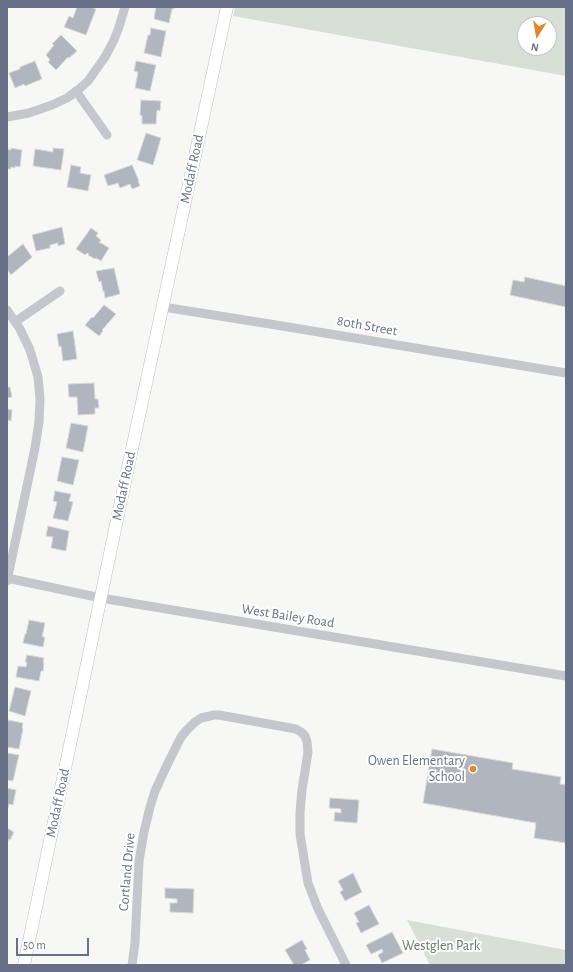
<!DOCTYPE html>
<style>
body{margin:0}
#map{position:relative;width:573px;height:972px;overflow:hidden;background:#f7f8f5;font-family:"Alegreya Sans",sans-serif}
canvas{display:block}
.frame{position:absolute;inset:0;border:8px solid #677086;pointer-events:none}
.north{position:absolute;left:517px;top:16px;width:40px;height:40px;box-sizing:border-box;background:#fff;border:1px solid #c2c6cf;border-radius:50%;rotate:191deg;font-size:11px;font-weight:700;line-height:16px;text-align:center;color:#677086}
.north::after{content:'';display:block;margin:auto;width:14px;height:18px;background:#e1872c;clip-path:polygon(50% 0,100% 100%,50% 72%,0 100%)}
.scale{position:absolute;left:16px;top:938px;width:73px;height:18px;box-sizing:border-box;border:2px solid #677086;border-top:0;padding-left:5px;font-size:12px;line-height:14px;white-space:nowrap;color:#677086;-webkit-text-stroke:3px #fff;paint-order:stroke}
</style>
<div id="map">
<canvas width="573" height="972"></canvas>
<div class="frame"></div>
<div class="north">N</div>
<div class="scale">50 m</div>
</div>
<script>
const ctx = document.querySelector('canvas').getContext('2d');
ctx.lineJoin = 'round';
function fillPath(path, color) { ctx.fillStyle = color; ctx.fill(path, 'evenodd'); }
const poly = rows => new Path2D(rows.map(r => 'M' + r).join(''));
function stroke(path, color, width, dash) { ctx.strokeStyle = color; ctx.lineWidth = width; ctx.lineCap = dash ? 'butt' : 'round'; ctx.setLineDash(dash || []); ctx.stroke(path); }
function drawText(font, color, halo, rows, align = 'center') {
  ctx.font = font + ' "Alegreya Sans",sans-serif'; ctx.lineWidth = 4; ctx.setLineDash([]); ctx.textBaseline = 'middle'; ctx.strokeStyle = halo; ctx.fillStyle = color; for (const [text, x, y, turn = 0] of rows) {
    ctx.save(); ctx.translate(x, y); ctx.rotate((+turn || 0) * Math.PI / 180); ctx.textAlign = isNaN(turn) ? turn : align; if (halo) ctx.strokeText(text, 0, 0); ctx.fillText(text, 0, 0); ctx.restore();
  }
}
fillPath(poly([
 [235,7,566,7,566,76,233,16],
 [525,24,549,24,549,48,525,48],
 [407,920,566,950,566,965,430,965]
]), '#d7dfd6');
const building = poly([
 [77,7,91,7,96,9,86,35,64,27,69,16,73,18,77,7],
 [156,7,174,7,174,9,172,9,169,23,154,19,156,7],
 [151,28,166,31,161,57,144,53,148,35,150,35,151,28],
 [61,35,77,51,69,58,68,57,56,70,48,62,50,60,46,55,54,45,52,44,61,35],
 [35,61,42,79,25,86,24,84,15,88,9,73,20,69,20,67,35,61],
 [136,61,156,65,150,91,135,88,138,72,134,71,136,61],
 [141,100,161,101,160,111,157,110,156,124,142,124,142,116,140,115,141,100],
 [146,133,161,138,153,165,137,160,146,133],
 [11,148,22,150,20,167,15,166,15,168,11,167,11,169,7,169,7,149,11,150,11,148],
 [53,148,64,149,61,170,33,166,35,149,53,152,53,148],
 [71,165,81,167,80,173,91,175,88,191,67,187,71,165],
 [132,165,139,181,138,181,140,186,132,189,130,184,120,188,118,183,108,186,104,175,132,165],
 [62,227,65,244,58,246,58,243,50,245,50,248,36,251,32,235,62,227],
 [91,228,98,233,96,236,101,240,99,243,101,243,109,248,101,261,96,258,95,259,88,255,89,254,87,253,85,255,76,249,91,228],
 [23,244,32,257,11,275,7,269,7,257,23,244],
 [114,268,120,294,105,298,104,291,103,291,101,281,99,282,96,271,114,268],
 [525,277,566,286,566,307,510,295,513,280,524,282,525,277],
 [104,305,116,314,102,330,103,331,99,336,85,325,92,317,93,318,104,305],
 [73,331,77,359,63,361,61,346,59,347,57,334,73,331],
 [7,379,8,387,10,387,12,397,7,398,7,379],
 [94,383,95,399,98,399,99,408,95,408,95,414,78,415,77,397,69,397,68,384,94,383],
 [7,409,12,410,11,421,8,420,7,433,7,409],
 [71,423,88,426,83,452,66,448,71,423],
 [62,457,79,460,73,485,57,481,62,457],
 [55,491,71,494,69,501,73,502,68,521,53,518,57,502,53,501,55,491],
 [48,526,69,531,66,551,51,548,53,537,46,536,48,526],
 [29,620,45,623,42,637,45,637,43,647,23,643,25,634,26,634,29,620],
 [27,655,44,658,43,663,44,663,43,671,41,671,39,681,16,677,18,666,26,667,27,662,25,662,27,655],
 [15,687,31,691,25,716,9,711,15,687],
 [8,720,23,723,22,728,23,729,19,749,7,747,7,725,8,720],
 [432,749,513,763,512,769,561,777,560,784,566,785,566,843,534,838,536,823,423,803,432,749],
 [7,753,19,755,13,781,7,780,7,753],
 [7,788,16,790,13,805,9,804,8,808,7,808,7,788],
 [330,798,359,800,357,823,334,821,335,812,341,813,341,809,329,808,330,798],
 [7,828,14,832,10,840,9,839,7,843,7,828],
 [353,873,362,892,345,901,340,892,343,890,338,881,353,873],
 [165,888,194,889,193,913,170,912,170,903,177,903,177,899,165,898,165,888],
 [369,905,379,924,361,933,356,923,359,922,354,913,369,905],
 [392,932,403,953,382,963,378,955,383,952,382,949,371,954,366,945,392,932],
 [302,940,307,949,305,950,310,960,301,965,294,965,285,950,302,940]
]);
fillPath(building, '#b1b5bd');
stroke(building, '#d9d9d7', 1);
const secondary = poly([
 [24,965,127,472,227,7]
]);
stroke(secondary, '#babcc2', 13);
stroke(poly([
 [76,91,107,135],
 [7,117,29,113,52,105,67,98,78,90,88,81,105,57,114,40,119,27,125,7],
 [163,307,270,324,566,373],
 [7,310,20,329,30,350,38,377,40,399,39,422,35,448,7,581],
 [15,322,60,291],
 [7,578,101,598,566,676],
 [132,965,135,943,139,861,144,832,150,807,155,791,168,763,181,737,186,731,195,722,201,718,214,715,219,715,296,729,301,732,305,736,307,742,308,752,302,790,300,812,300,834,306,871,308,883,318,909,346,965]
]), '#c5c7cc', 9);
stroke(secondary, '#fff', 12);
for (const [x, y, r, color] of [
 [473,769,4,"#e1872c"]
]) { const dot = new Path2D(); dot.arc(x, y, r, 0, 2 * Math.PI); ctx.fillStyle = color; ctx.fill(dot); stroke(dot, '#fff', 1.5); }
drawText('14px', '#677086', '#fff', [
 ["Modaff Road",192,169,-78],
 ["80th Street",367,326,10],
 ["Modaff Road",124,486,-78],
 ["West Bailey Road",288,616,9],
 ["Modaff Road",58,803,-78],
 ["Cortland Drive",127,872,-85]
]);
drawText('14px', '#677086', '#fff', [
 ["Owen Elementary",465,761],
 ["School",465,777]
], 'right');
drawText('14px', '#627864', '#fff', [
 ["Westglen Park",441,946]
]);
</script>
